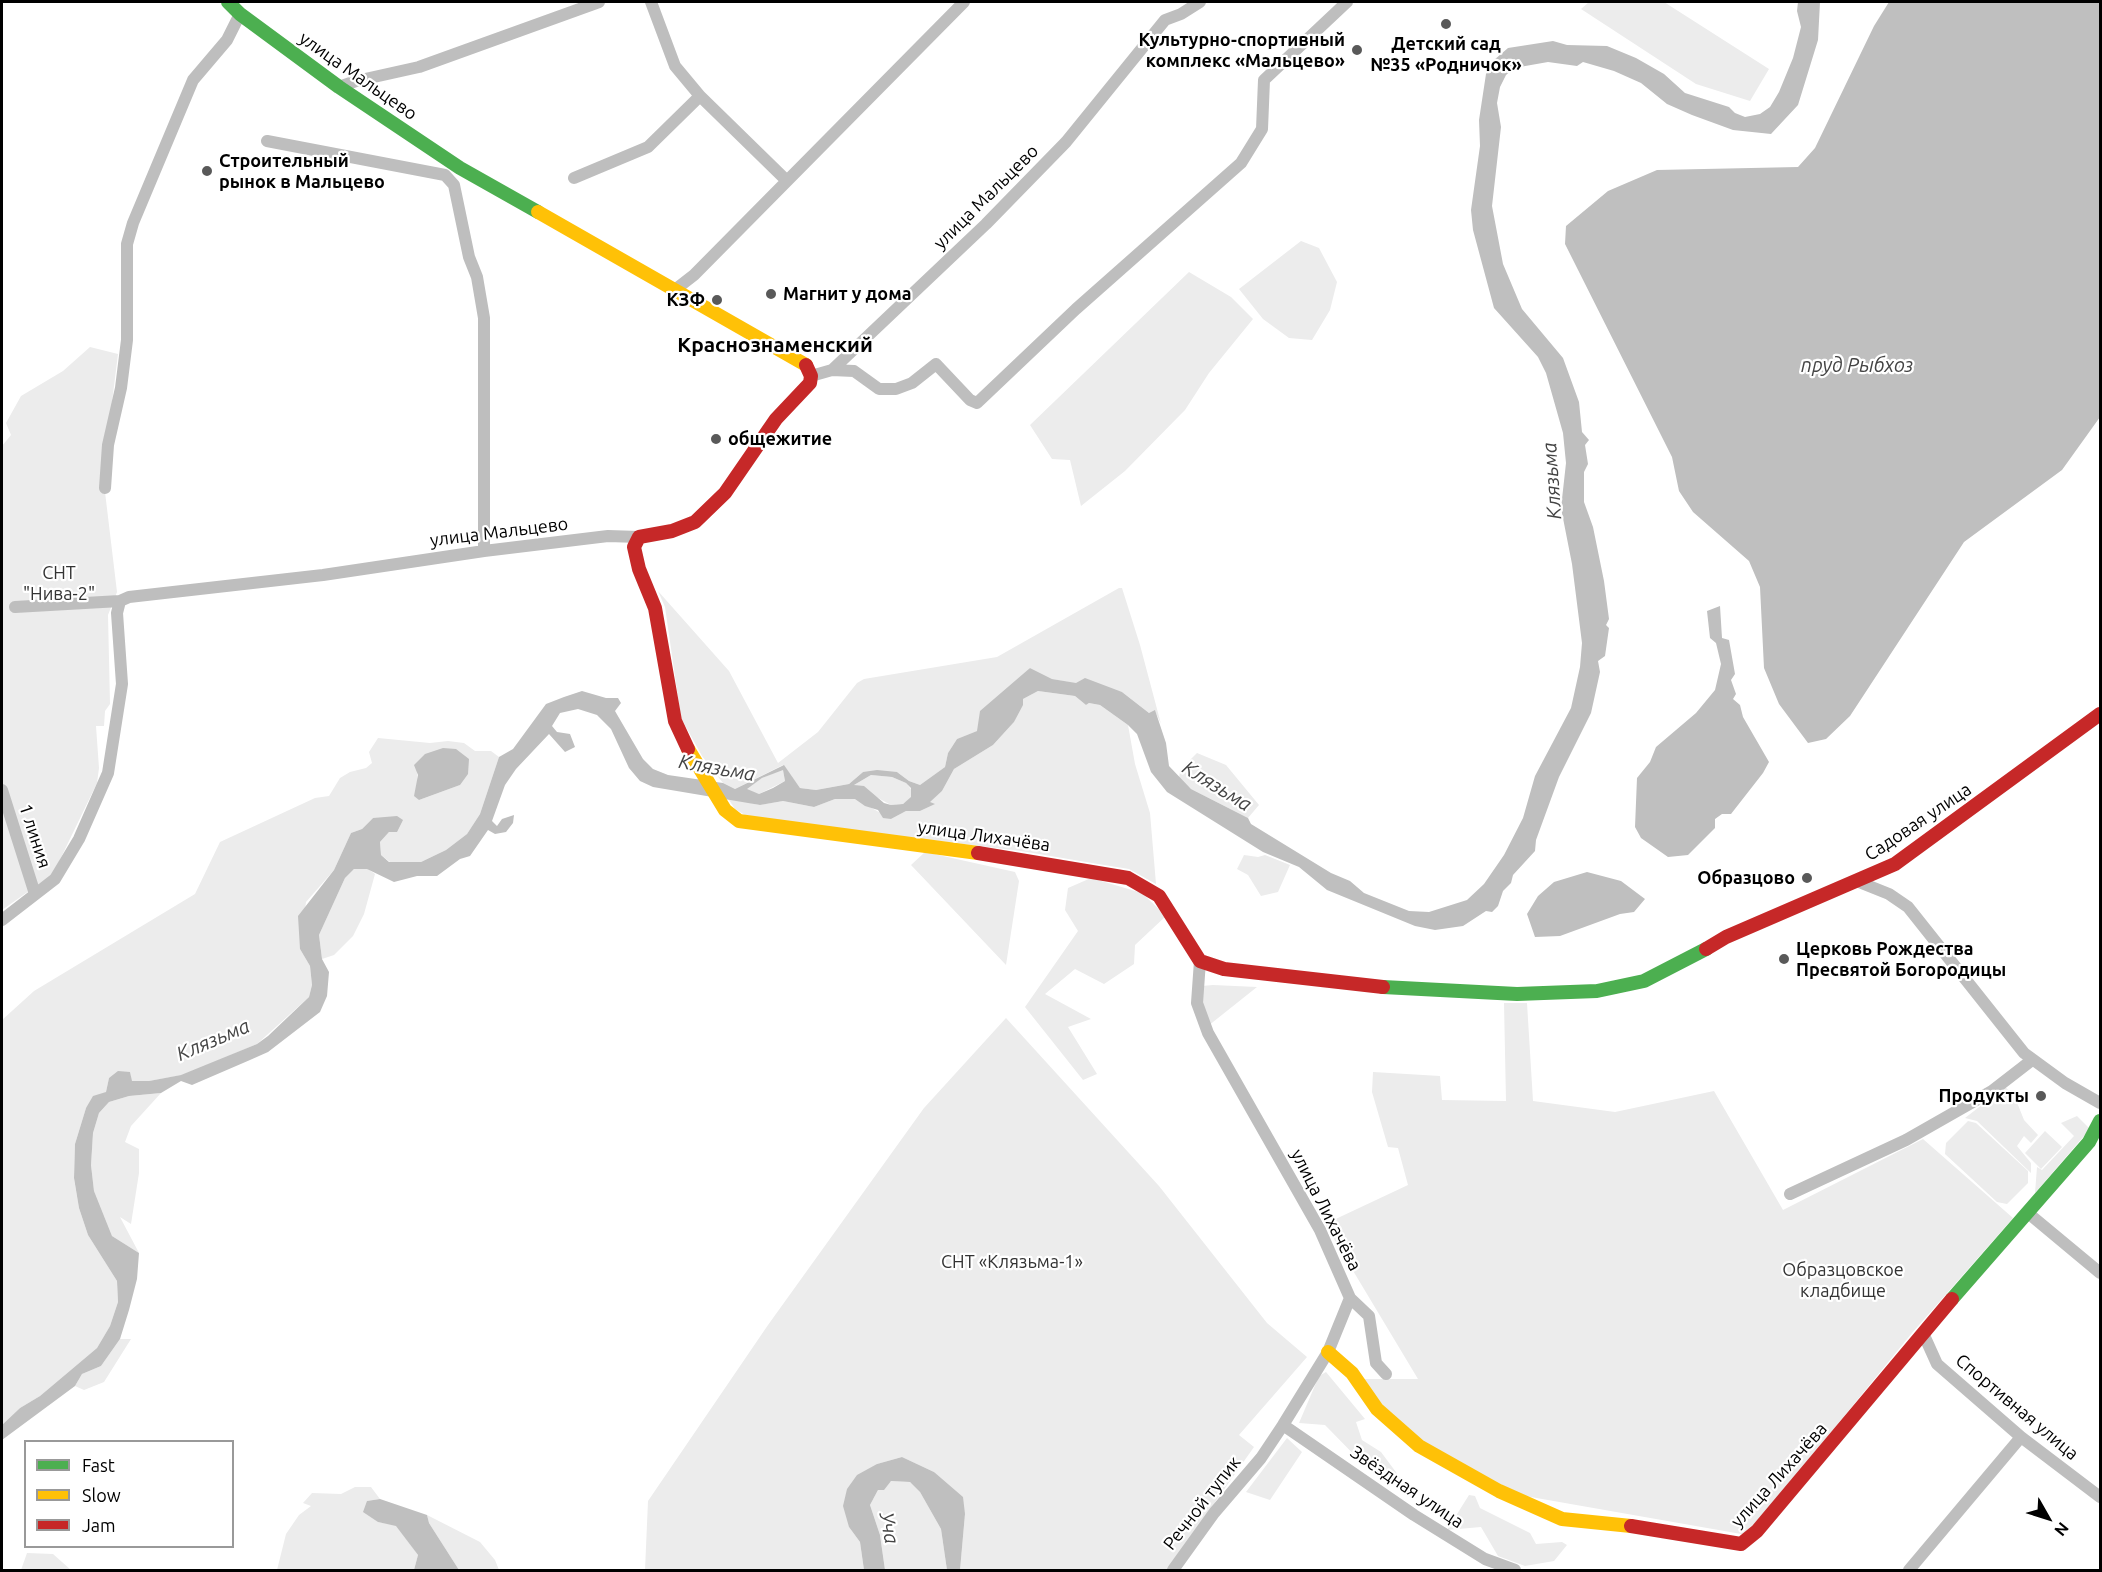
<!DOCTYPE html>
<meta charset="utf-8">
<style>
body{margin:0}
#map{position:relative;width:2102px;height:1572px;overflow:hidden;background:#fff;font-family:Ubuntu,sans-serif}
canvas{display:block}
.frame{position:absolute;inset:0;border:3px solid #000;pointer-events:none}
.legend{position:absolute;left:24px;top:1440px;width:210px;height:108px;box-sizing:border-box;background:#fff;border:2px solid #999;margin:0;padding:8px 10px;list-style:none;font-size:18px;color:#000}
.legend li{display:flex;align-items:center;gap:12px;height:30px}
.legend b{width:30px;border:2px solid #999}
.north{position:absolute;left:2018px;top:1488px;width:60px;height:60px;-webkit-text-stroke:4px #fff;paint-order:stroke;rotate:129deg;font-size:16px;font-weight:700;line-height:24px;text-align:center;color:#000}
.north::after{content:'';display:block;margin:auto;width:21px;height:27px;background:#000;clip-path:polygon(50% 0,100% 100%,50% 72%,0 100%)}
</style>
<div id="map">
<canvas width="2102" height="1572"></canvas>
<div class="frame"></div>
<ul class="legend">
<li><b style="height:8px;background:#4caf50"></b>Fast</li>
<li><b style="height:8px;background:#ffc107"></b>Slow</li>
<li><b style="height:8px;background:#c62828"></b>Jam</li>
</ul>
<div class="north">N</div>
</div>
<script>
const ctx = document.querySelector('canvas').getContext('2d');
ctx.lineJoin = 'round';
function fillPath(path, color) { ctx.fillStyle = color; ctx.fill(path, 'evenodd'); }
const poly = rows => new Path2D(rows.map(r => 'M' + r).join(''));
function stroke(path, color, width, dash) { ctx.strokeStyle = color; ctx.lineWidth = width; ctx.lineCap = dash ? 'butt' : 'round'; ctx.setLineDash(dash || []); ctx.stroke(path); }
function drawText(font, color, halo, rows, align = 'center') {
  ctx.font = font + ' Ubuntu,sans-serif'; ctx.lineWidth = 4.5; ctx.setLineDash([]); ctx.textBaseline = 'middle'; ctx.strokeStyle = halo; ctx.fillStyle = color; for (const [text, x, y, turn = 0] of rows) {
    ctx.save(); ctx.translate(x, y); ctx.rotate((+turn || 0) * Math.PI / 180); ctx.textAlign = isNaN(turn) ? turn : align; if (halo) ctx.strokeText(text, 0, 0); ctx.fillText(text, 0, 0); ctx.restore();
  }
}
fillPath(poly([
 [1589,2,1664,2,1769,69,1750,101,1696,84,1581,9],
 [1301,241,1319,248,1337,282,1330,310,1312,340,1289,338,1263,319,1239,289],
 [1189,272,1231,297,1253,319,1209,373,1185,410,1125,471,1081,506,1070,460,1052,459,1030,425],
 [90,347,118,354,101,490,105,492,117,592,108,615,110,704,105,711,104,726,96,726,99,768,97,783,53,874,2,910,2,446,11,435,6,423,21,396,63,371],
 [1119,588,1122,588,1140,645,1161,724,1155,711,1149,713,1122,692,1052,679,1030,668,977,731,957,739,948,753,945,767,920,785,909,781,897,772,863,772,849,784,816,790,800,788,783,765,735,789,723,783,702,756,681,718,665,607,658,591,729,671,778,763,818,732,857,683,864,679,997,657],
 [1038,691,1075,696,1086,705,1089,703,1100,705,1128,725,1135,764,1150,813,1156,884,1129,869,1098,864,1021,851,750,818,735,809,727,797,759,805,783,801,814,807,835,799,856,799,891,819,906,811,920,811,934,804,929,802,942,791,954,769,993,745,1014,722,1023,699],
 [378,738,430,743,448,741,464,743,475,751,491,751,499,757,480,814,467,834,446,850,421,862,390,862,381,855,380,842,389,832,373,818,362,829,351,833,334,870,306,902,300,949,310,966,312,985,309,997,257,1044,200,1068,182,1075,149,1081,131,1081,130,1072,109,1078,106,1092,86,1108,75,1144,74,1179,79,1208,88,1235,117,1281,118,1302,110,1326,97,1348,40,1396,20,1408,2,1425,2,1020,34,991,195,894,220,842,315,798,329,796,340,778,350,772,366,768,372,763,369,752],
 [417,770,460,785,419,800],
 [1197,753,1226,765,1259,805,1248,818,1191,789,1179,779,1180,770],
 [783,769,785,781,759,794,748,792,746,789,762,778],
 [871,775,892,777,906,783,911,789,911,798,903,804,891,805,854,785],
 [925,852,1015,872,1019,881,1006,965,911,865],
 [1244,855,1258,857,1265,855,1290,865,1278,892,1261,896,1248,875,1237,869],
 [354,869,368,869,375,874,364,914,353,936,334,955,322,959,319,935,345,878],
 [1091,878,1142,893,1166,916,1135,945,1134,964,1104,984,1075,969,1045,994,1091,1019,1068,1027,1097,1074,1083,1080,1025,1007,1078,931,1065,910,1068,888],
 [1213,985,1257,987,1208,1026,1203,1019,1202,986],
 [1504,1003,1527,1003,1533,1101,1615,1112,1714,1091,1783,1210,1923,1139,2013,1218,1912,1333,1747,1535,1491,1490,1402,1427,1360,1379,1418,1379,1325,1224,1408,1185,1398,1148,1388,1147,1372,1092,1373,1072,1440,1076,1442,1100,1506,1101],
 [1006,1018,1159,1186,1267,1323,1307,1357,1239,1435,1254,1447,1167,1570,960,1570,965,1514,934,1472,902,1457,877,1464,849,1527,860,1542,864,1570,645,1570,648,1501,768,1325,924,1108],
 [2005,1087,2014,1095,2024,1120,2038,1135,2031,1143,2024,1136,2017,1146,2031,1163,2031,1173,1977,1121,1965,1118],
 [161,1093,131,1126,125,1142,139,1149,139,1173,131,1224,120,1217,139,1253,112,1236,94,1191,91,1165,93,1133,99,1113,109,1102,129,1096],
 [2077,1116,2090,1129,2035,1193,2037,1167,2042,1170,2074,1136,2061,1123],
 [1968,1121,1976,1123,2028,1171,2028,1183,2007,1204,1997,1202,1945,1154,1946,1143],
 [2045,1131,2062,1147,2041,1169,2025,1153],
 [120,1339,131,1339,104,1382,84,1390,75,1386,82,1374,101,1366],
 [1326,1372,1365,1419,1356,1422,1362,1440,1381,1452,1413,1495,1369,1470,1325,1425,1299,1423,1319,1376],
 [1287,1438,1302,1452,1270,1500,1246,1492],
 [891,1481,910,1482,920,1492,941,1529,947,1570,885,1570,880,1535,870,1505,878,1490],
 [355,1487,371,1487,380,1499,367,1501,378,1522,396,1525,418,1555,414,1570,277,1570,286,1534,299,1515,311,1506,303,1503,312,1493,341,1494],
 [1469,1495,1475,1496,1480,1508,1530,1533,1536,1544,1562,1542,1567,1545,1554,1561,1525,1566,1498,1556,1481,1527,1447,1530],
 [427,1515,480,1542,495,1560,499,1570,459,1570,429,1523],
 [27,1553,53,1554,71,1570,21,1570]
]), '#ececec');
fillPath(poly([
 [1798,2,1820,2,1818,40,1798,105,1771,134,1733,130,1692,115,1667,104,1641,83,1614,71,1583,62,1577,66,1548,62,1514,68,1506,75,1500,87,1497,103,1501,127,1492,206,1503,264,1522,309,1563,358,1579,402,1582,432,1589,440,1585,445,1588,464,1584,472,1584,502,1593,527,1604,581,1609,619,1606,625,1609,628,1605,656,1598,661,1600,672,1591,713,1559,777,1536,840,1535,851,1513,875,1511,883,1503,891,1498,906,1492,912,1486,911,1463,926,1435,930,1415,926,1327,890,1299,867,1263,852,1167,792,1151,772,1137,734,1128,725,1100,705,1089,703,1086,705,1075,696,1038,691,1023,699,1023,705,1014,722,993,745,954,769,942,791,930,802,935,804,920,811,906,811,891,819,883,818,878,810,865,806,855,799,835,799,814,807,783,801,760,805,653,787,640,781,629,768,611,729,597,715,578,709,560,713,552,726,557,732,570,734,575,747,565,752,549,734,516,769,505,785,492,821,497,826,502,819,514,815,513,823,506,832,495,834,488,830,470,856,460,859,437,876,417,876,394,882,367,869,354,869,345,878,319,935,322,959,329,972,327,996,320,1012,268,1052,250,1060,192,1085,181,1081,161,1093,129,1096,109,1102,99,1113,93,1133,91,1165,94,1191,112,1236,139,1253,137,1279,129,1310,120,1339,101,1366,82,1374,75,1386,2,1440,2,1425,20,1408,40,1396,97,1348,110,1326,118,1302,117,1281,88,1235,79,1208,74,1178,75,1144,86,1108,93,1096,106,1092,109,1078,118,1071,130,1072,132,1081,149,1081,181,1075,257,1044,268,1036,309,997,312,985,310,966,300,949,298,916,334,870,351,833,362,829,373,818,397,816,403,820,397,832,389,832,380,842,381,855,389,862,421,862,446,850,467,834,480,814,499,757,513,749,546,704,564,697,582,691,606,698,618,698,621,703,615,711,643,759,653,769,668,775,723,783,735,789,784,765,800,788,816,790,849,784,863,772,877,770,897,772,909,781,920,785,945,767,948,753,957,739,977,731,980,711,1030,668,1052,679,1076,683,1085,678,1122,692,1149,713,1155,710,1166,743,1169,766,1191,789,1248,818,1251,824,1331,873,1350,881,1364,893,1409,911,1429,912,1467,900,1484,884,1504,855,1523,818,1535,776,1571,708,1580,667,1582,643,1572,564,1561,508,1566,463,1563,433,1546,373,1538,357,1494,308,1473,230,1471,210,1480,146,1479,120,1486,74,1494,60,1508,48,1553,41,1567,45,1607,46,1636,58,1664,74,1685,93,1729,107,1735,113,1745,117,1760,114,1770,107,1779,92,1793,58,1801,27,1797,11],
 [783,770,785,781,773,788,759,794,747,789,762,778],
 [871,775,892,777,906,783,911,788,911,797,903,804,891,805,884,803,864,786,854,785],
 [1889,2,2100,2,2100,417,2062,470,1964,542,1850,716,1826,739,1808,743,1779,704,1764,668,1760,587,1749,561,1693,512,1679,491,1672,457,1565,244,1566,226,1608,191,1657,170,1798,167,1815,148,1874,26],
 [1720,606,1722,638,1729,640,1735,674,1731,680,1736,694,1733,699,1740,705,1743,717,1769,762,1763,773,1731,814,1722,814,1715,819,1715,828,1688,855,1668,857,1641,838,1635,827,1637,778,1650,762,1656,747,1696,713,1715,690,1721,664,1716,643,1710,638,1707,611],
 [443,748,456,749,469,759,468,774,460,785,419,800,414,796,418,775,414,765,425,754],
 [1587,872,1621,881,1645,899,1634,912,1620,914,1560,936,1535,937,1527,914,1538,896,1554,882],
 [902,1457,934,1472,963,1497,965,1514,960,1570,947,1570,941,1529,920,1492,910,1482,891,1481,884,1490,878,1490,870,1505,880,1535,885,1570,864,1570,860,1542,849,1527,843,1506,847,1489,857,1475,877,1464],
 [380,1499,427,1515,429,1523,459,1570,414,1570,418,1555,396,1526,378,1522,363,1512,367,1501]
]), '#bfbfbf');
stroke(poly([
 [651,2,675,66,700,96,786,180],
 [339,87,356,81,419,67,599,2],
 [267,141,445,175,454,185,469,257,477,277,484,318,484,551],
 [574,178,648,147,700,96],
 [676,289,694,275,964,2],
 [832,370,854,371,879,389,896,389,912,383,936,364,970,400,977,403,1076,309,1241,163,1262,129,1264,80,1347,2],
 [811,376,832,370,986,224,1066,142,1165,20,1181,14,1200,2],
 [105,488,108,445,121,388,127,340,127,244,133,223,193,80,227,40,240,14],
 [15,607,120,601,129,597,323,575,484,551,608,536,639,537],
 [2,790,35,894],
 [1859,882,1889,894,1908,907,2024,1053,2065,1083,2100,1103],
 [2,920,55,879,79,839,108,773,122,684,117,613,120,601],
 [1200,961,1197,1003,1208,1033,1320,1230,1350,1298,1369,1316,1376,1363,1386,1374],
 [1790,1194,1906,1140,1992,1091,2032,1060],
 [2028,1213,2100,1273],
 [1923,1333,1937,1364,2021,1437,2100,1497],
 [1283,1425,1414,1515,1485,1559,1515,1570],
 [1173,1570,1214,1513,1261,1458,1283,1425,1328,1352,1350,1298],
 [1909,1570,2021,1437]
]), '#bebebe', 12);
stroke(poly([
 [228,2,240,14,339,87,460,168,538,212],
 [1383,987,1517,994,1597,991,1644,981,1706,949],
 [1952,1299,2089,1142,2100,1121]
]), '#4caf50', 14);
stroke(poly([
 [538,212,806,365],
 [688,749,725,810,739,821,978,853],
 [1328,1352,1352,1373,1377,1409,1419,1446,1499,1491,1562,1519,1631,1526]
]), '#ffc107', 14);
stroke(poly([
 [688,749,675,721,655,608,639,569,634,547,639,537,672,531,695,522,725,493,776,419,810,383,811,376,806,365],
 [978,853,1128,878,1159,896,1200,961,1224,969,1383,987],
 [1706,949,1726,937,1895,864,2100,714],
 [1631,1526,1741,1544,1757,1531,1952,1299]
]), '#c62828', 14);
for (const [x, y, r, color] of [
 [1446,24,6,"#595959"],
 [1357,50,6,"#595959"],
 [207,171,6,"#595959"],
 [771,294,6,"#595959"],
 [717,300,6,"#595959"],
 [716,439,6,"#595959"],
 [1807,878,6,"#595959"],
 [1784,959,6,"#595959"],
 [2041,1096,6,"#595959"]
]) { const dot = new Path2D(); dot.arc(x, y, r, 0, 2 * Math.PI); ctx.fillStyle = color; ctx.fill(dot); stroke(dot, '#fff', 2); }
drawText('bold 18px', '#000', '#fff', [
 ["Культурно-спортивный",1345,40],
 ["комплекс «Мальцево»",1345,61],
 ["Детский сад",1446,44,"center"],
 ["№35 «Родничок»",1446,65,"center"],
 ["Строительный",219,161,"left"],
 ["рынок в Мальцево",219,182,"left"],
 ["Магнит у дома",783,294,"left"],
 ["КЗФ",705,300],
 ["общежитие",728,439,"left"],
 ["Образцово",1795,878],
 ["Церковь Рождества",1796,949,"left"],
 ["Пресвятой Богородицы",1796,970,"left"],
 ["Продукты",2029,1096]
], 'right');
drawText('18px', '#000', '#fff', [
 ["улица Мальцево",358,76,35],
 ["улица Мальцево",986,197,-45],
 ["улица Мальцево",499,532,-7],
 ["Садовая улица",1918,822,-34],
 ["1 линия",35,836,72],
 ["улица Лихачёва",984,836,8],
 ["улица Лихачёва",1326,1210,63],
 ["Спортивная улица",2017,1407,40],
 ["улица Лихачёва",1779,1475,-48],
 ["Звёздная улица",1407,1487,34],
 ["Речной тупик",1202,1503,-52]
]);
drawText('18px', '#333', '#fff', [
 ["СНТ",59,573],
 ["\"Нива-2\"",59,594],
 ["СНТ «Клязьма-1»",1012,1262],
 ["Образцовское",1843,1270],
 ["кладбище",1843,1291]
]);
drawText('italic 20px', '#444', '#fff', [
 ["пруд Рыбхоз",1857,365],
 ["Клязьма",1552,481,-94],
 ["Клязьма",717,768,10],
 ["Клязьма",1217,786,32],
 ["Клязьма",213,1040,-23],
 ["Уча",889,1528,79]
]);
drawText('bold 21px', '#000', '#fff', [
 ["Краснознаменский",775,345]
]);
</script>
